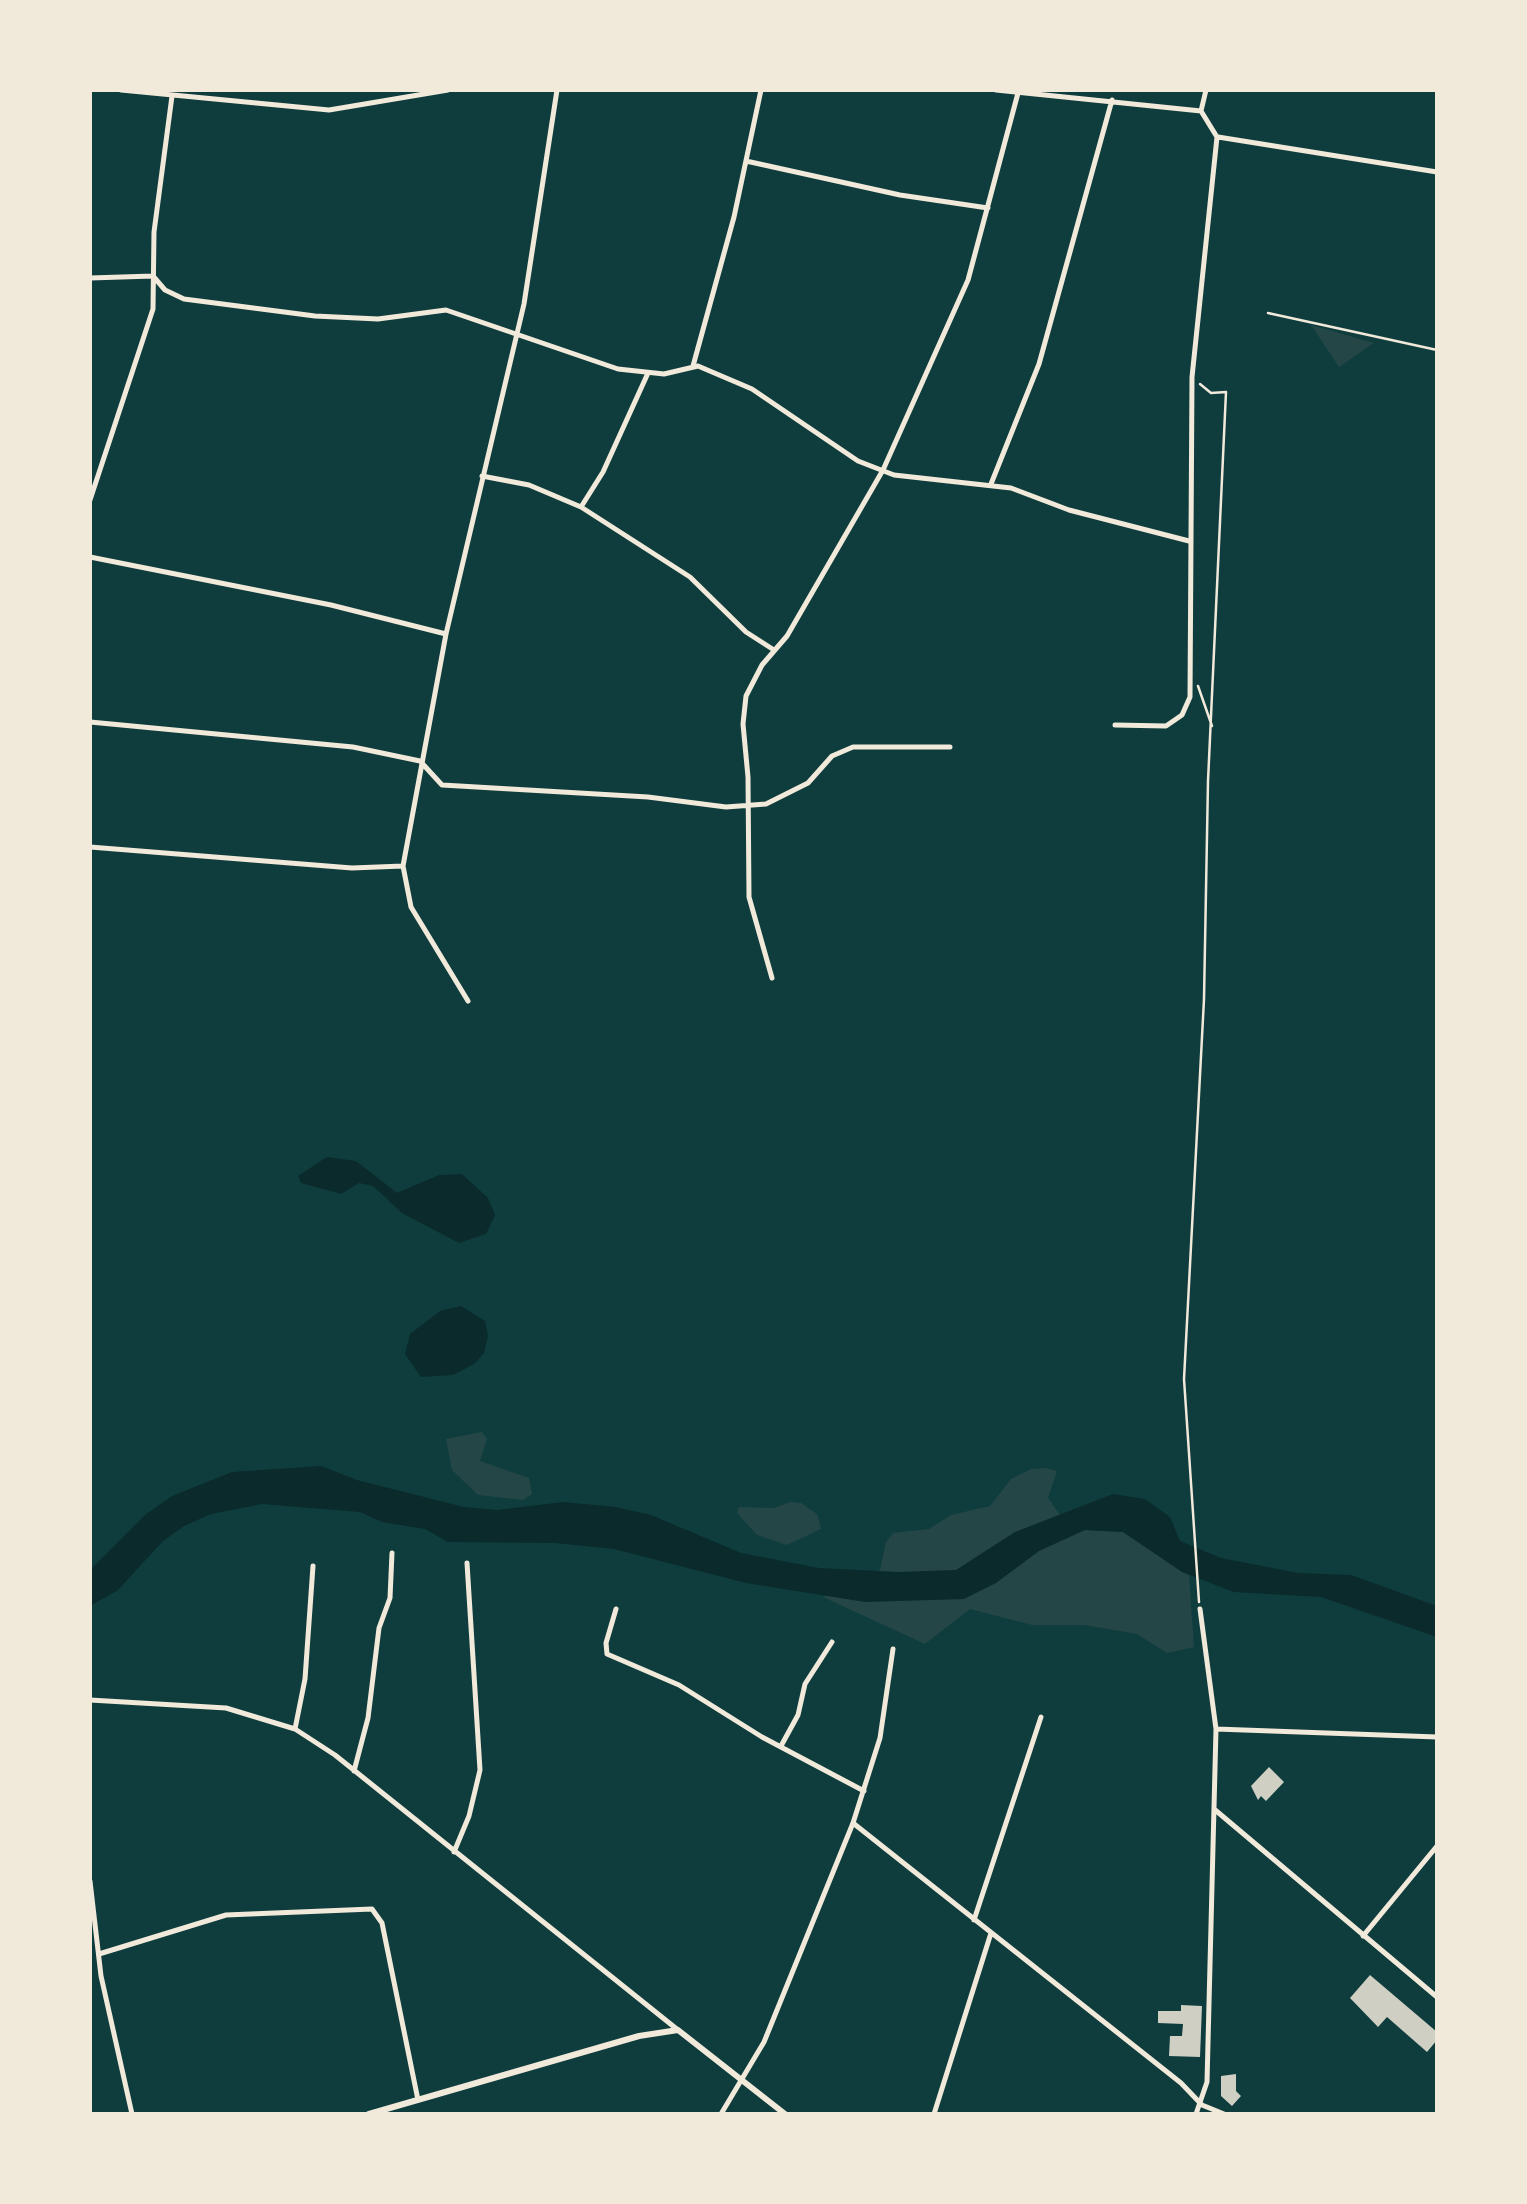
<!DOCTYPE html>
<style>
body{margin:0}
#map{position:relative;width:1527px;height:2204px;overflow:hidden;background:#0f3d3e;font-family:Manrope,sans-serif}
canvas{display:block}
.frame{position:absolute;inset:0;border:92px solid #f1e9da;pointer-events:none}
</style>
<div id="map">
<canvas width="1527" height="2204"></canvas>
<div class="frame"></div>
</div>
<script>
const ctx = document.querySelector('canvas').getContext('2d');
ctx.lineJoin = 'round';
function fillPath(path, color) { ctx.fillStyle = color; ctx.fill(path, 'evenodd'); }
const poly = rows => new Path2D(rows.map(r => 'M' + r).join(''));
function stroke(path, color, width, dash) { ctx.strokeStyle = color; ctx.lineWidth = width; ctx.lineCap = dash ? 'butt' : 'round'; ctx.setLineDash(dash || []); ctx.stroke(path); }
fillPath(poly([
 [1311,325,1374,343,1339,367],
 [482,1432,487,1439,480,1461,529,1478,532,1494,523,1500,478,1495,452,1470,446,1439],
 [1046,1468,1057,1471,1048,1498,1060,1515,1085,1530,1123,1532,1189,1575,1194,1647,1167,1653,1137,1634,1084,1625,1032,1625,970,1609,925,1644,823,1597,880,1570,886,1542,893,1533,929,1529,951,1515,990,1506,1011,1479,1031,1469],
 [790,1502,801,1503,817,1514,821,1529,787,1545,757,1535,737,1513,739,1507,774,1508]
]), '#244646');
fillPath(poly([
 [327,1157,356,1161,397,1193,439,1175,462,1174,488,1198,495,1215,486,1234,459,1243,402,1213,373,1186,359,1183,341,1194,301,1183,298,1176],
 [461,1306,485,1321,488,1336,484,1353,474,1364,453,1375,421,1377,405,1354,410,1334,440,1311],
 [321,1466,357,1480,464,1507,497,1510,563,1502,616,1507,651,1515,741,1553,819,1568,898,1572,956,1570,1015,1532,1113,1494,1145,1499,1170,1517,1180,1541,1221,1558,1298,1573,1351,1575,1437,1606,1437,1637,1321,1597,1234,1592,1182,1572,1123,1532,1085,1530,1039,1551,996,1583,964,1599,865,1602,746,1583,614,1549,555,1543,448,1542,425,1529,382,1522,360,1512,262,1504,211,1514,184,1526,163,1541,118,1590,90,1606,90,1570,145,1515,172,1496,232,1472]
]), '#0a2a2b');
fillPath(poly([
 [1269,1767,1284,1782,1266,1801,1261,1796,1258,1800,1251,1786],
 [1370,1975,1437,2032,1437,2040,1427,2052,1387,2017,1378,2027,1350,1998],
 [1181,2005,1202,2006,1200,2057,1169,2056,1170,2036,1182,2036,1183,2024,1158,2023,1158,2011,1181,2011],
 [1236,2074,1236,2091,1241,2096,1232,2106,1221,2096,1221,2076]
]), '#cfcfc3');
stroke(poly([
 [1198,686,1212,726],
 [1199,1602,1184,1379,1204,999,1208,781,1226,392,1211,393,1200,384]
]), '#f1e9da', 2.5);
stroke(poly([
 [1268,313,1437,350]
]), '#f1e9da', 2.5);
stroke(poly([
 [121,90,329,110,448,90],
 [996,90,1201,111],
 [1206,90,1201,111,1217,137],
 [1218,137,1437,172],
 [746,161,900,195,988,208],
 [90,278,153,276,165,290,184,299,315,316,378,319,446,310,618,369,664,374,698,366,752,389,858,461,894,475,1011,488,1069,510,1189,541],
 [693,366,734,217,761,90],
 [482,476,529,485,581,507,690,577,746,632,774,650],
 [991,484,1039,364,1112,100],
 [90,500,153,309,154,232,172,96],
 [581,507,603,472,648,373],
 [90,557,331,605,446,634],
 [90,722,353,747,420,761,442,785,648,797,726,807,766,804,808,783,832,756,853,747,950,747],
 [1115,725,1166,726,1182,715,1190,697,1192,377,1217,137],
 [90,847,352,868,403,866],
 [772,978,749,897,748,777,743,724,746,696,762,665,787,636,883,470,968,280,1018,93],
 [468,1001,411,907,403,866,446,634,524,304,557,90],
 [616,1609,606,1643,607,1654,679,1685,762,1737,864,1791],
 [90,1700,226,1708,295,1729,335,1755,678,2030],
 [295,1729,305,1679,313,1566],
 [1216,1729,1437,1737],
 [781,1746,798,1715,805,1684,832,1642],
 [354,1771,368,1718,379,1628,390,1598,392,1553],
 [1214,1809,1437,1997],
 [853,1823,1181,2083,1202,2105,1224,2114],
 [454,1852,469,1816,480,1770,467,1563],
 [90,1881,101,1976,132,2114],
 [974,1920,1041,1717],
 [1363,1936,1437,1846],
 [99,1954,226,1915,372,1909,382,1923,418,2100],
 [721,2114,764,2042,853,1823,880,1738,893,1649],
 [934,2114,991,1933],
 [1196,2114,1207,2082,1216,1729,1200,1609]
]), '#f1e9da', 5);
stroke(poly([
 [369,2114,639,2036,678,2030,785,2114]
]), '#f1e9da', 6);
</script>
